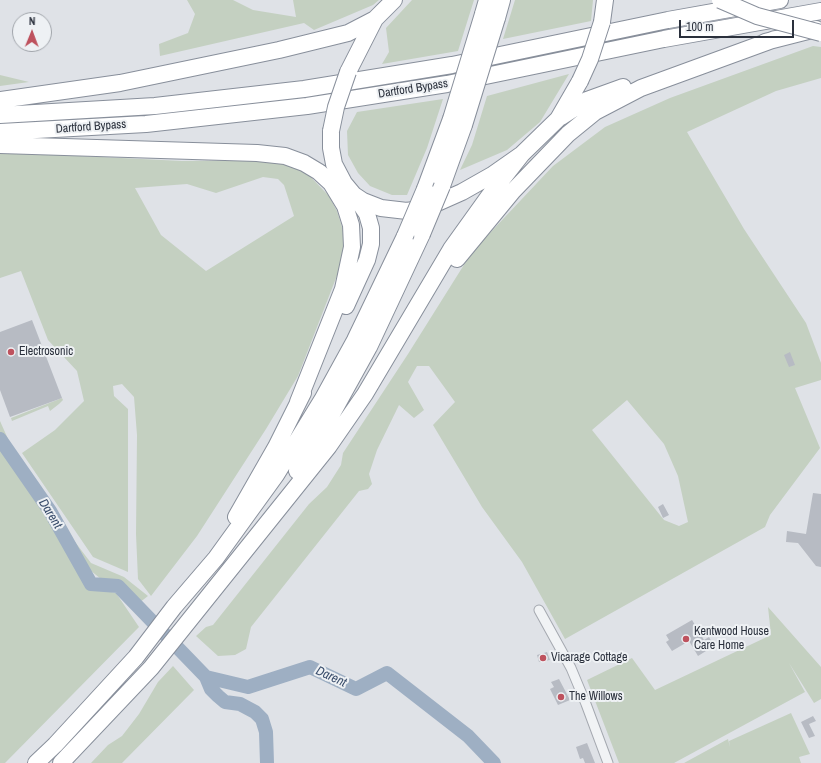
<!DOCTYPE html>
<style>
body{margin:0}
#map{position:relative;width:821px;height:763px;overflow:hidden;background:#dfe2e7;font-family:"Archivo Narrow",sans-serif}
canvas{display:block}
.north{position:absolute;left:12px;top:12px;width:40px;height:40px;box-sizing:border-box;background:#eef1f4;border:1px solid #a0a4aa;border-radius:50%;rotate:1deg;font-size:11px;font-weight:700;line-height:16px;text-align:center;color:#2a303c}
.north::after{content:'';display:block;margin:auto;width:14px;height:18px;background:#be525e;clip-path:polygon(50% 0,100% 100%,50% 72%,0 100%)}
.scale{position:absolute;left:679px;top:20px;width:115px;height:18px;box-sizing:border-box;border:2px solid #2a303c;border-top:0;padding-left:5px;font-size:12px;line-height:14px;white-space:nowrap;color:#2a303c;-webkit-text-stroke:3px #eef1f4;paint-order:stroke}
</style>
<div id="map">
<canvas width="821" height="763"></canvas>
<div class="north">N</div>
<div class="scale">100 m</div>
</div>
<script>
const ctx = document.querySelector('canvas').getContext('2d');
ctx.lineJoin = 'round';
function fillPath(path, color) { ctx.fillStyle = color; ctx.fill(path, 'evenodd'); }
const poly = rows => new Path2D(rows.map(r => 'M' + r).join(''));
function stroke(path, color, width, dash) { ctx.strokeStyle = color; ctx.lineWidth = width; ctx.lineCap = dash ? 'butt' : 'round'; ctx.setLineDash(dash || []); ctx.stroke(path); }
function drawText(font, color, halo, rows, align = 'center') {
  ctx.font = font + ' "Archivo Narrow",sans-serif'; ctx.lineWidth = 4; ctx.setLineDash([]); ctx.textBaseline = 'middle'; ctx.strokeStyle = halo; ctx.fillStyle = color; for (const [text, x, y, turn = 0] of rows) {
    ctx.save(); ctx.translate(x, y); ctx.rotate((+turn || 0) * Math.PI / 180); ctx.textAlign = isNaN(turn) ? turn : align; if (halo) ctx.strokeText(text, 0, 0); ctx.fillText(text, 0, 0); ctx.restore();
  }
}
fillPath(poly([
 [187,0,233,0,253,10,296,17,293,0,379,0,373,5,314,30,304,23,160,56,159,44,188,33,195,14],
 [412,0,474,0,458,51,382,64,389,52,386,28],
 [515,0,593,0,591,21,503,39],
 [813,46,821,47,821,78,776,91,687,132,744,229,806,323,821,363,821,380,795,388,820,448,770,515,765,527,565,639,522,562,482,507,433,425,455,402,429,366,417,366,408,382,424,410,414,418,399,405,377,450,369,474,372,484,368,489,359,491,251,627,246,649,235,655,218,656,196,636,206,627,213,625,309,504,327,487,341,465,343,453,408,354,472,252,553,166,605,127,670,98],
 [627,400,664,444,678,476,688,522,679,526,664,520,592,430],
 [569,74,540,122,507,150,460,170,472,145,487,96],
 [0,75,29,82,0,86],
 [443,99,427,148,407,195,392,195,370,186,358,173,348,155,347,131,357,112],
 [0,152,182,161,267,160,302,168,329,196,337,211,343,230,343,250,338,273,298,376,266,429,197,536,151,596,138,579,136,534,137,435,134,397,122,384,113,386,114,396,128,409,128,572,93,557,22,453,55,430,84,401,77,371,48,340,21,271,0,278],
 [263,177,278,179,284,185,294,216,206,271,161,235,135,188,187,184,216,193],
 [62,398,63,400,59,404,50,411,48,406,12,421,11,418],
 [0,421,16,457,63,540,67,551,86,587,116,593,139,627,5,763,0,763],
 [69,534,91,563,124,577,148,596,139,603,121,584,101,579,85,566,68,538],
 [768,607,821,667,821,699,814,703,789,663,805,692,674,763,619,763,587,680,632,658,655,690,771,635],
 [173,666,194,690,122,763,91,763,108,745,122,736,139,714,158,682],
 [791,713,810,754,799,757,801,763,684,763,728,739,730,747,729,741]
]), '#c4d0c1');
stroke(poly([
 [0,439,50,511,91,584,118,586,206,677,211,689,218,696,225,702,240,704,255,712,262,719,266,732,267,763],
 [206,677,248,687,310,667,356,689,387,673,468,736,494,763]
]), '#9eafc3', 14);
fillPath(poly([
 [32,320,62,398,10,417,0,390,0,332],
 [790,352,795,365,789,367,784,355],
 [813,493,821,494,821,567,816,566,798,543,786,542,787,531,806,534],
 [663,504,669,515,663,518,658,507],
 [692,620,704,640,709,637,714,646,698,656,689,641,672,651,666,642,669,640,666,635],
 [547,652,550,660,539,662,537,655],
 [559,679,570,700,558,705,550,689,554,687,551,682],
 [813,716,816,721,809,724,815,736,809,738,801,722],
 [587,743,595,763,585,763,583,758,580,759,576,747]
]), '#b7bbc3');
const street = poly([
 [539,610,571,668,586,704,608,763]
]);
const highway = poly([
 [483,14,487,0],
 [497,18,502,0],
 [602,22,605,0],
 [765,42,816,29],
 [348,72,375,19,394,0],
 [0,100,120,83,279,50,348,33,375,19],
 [0,115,155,106,304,89,452,65,668,20,780,0],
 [561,117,587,100,623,87],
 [331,131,331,148,334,164,344,183,354,195,363,201,381,208,407,211,426,208,462,192,492,175,522,154,558,119,580,81],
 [0,132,146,124,307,106,447,84,664,39,821,11],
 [0,145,257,153,285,156,304,163,319,172,331,183,345,206,351,225,352,247,343,289,298,402],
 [442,186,464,125],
 [425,189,451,119],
 [457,259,513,191,568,134,595,112,641,88,775,39],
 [346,306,367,260,371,244,371,228,367,214,354,195],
 [297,471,332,414,369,347,422,234],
 [236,517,276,447,303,393],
 [36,763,55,745,136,657,174,607,216,558,276,475,322,400,355,340,405,236],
 [61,763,151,668,329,446,365,394,451,249,489,196,522,154]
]);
stroke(street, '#a5a9b0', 11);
stroke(highway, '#888f9b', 18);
stroke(street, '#f1f3f5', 9);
stroke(highway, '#fff', 16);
const highwayBridge = poly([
 [720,0,757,16,821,33],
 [580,81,590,59,602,22],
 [451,119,483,14],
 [464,125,497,18],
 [331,131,336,107,348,72],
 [422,234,442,186],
 [405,236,425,189]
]);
stroke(highwayBridge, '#888f9b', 18, []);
stroke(highwayBridge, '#fff', 16);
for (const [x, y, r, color] of [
 [11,352,4,"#be525e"],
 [686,639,4,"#be525e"],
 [543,658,4,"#be525e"],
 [561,697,4,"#be525e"]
]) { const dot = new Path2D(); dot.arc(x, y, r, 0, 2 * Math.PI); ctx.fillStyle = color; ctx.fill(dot); stroke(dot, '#eef1f4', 1.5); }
drawText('12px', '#2a303c', '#eef1f4', [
 ["Dartford Bypass",413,89,-9],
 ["Dartford Bypass",91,127,-4]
]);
drawText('12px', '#2a303c', '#eef1f4', [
 ["Electrosonic",19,352],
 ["Kentwood House",694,632],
 ["Care Home",694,646],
 ["Vicarage Cottage",551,658],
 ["The Willows",569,697]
], 'left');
drawText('italic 13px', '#394d6b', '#eef1f4', [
 ["Darent",50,514,58],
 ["Darent",331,677,25]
]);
</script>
